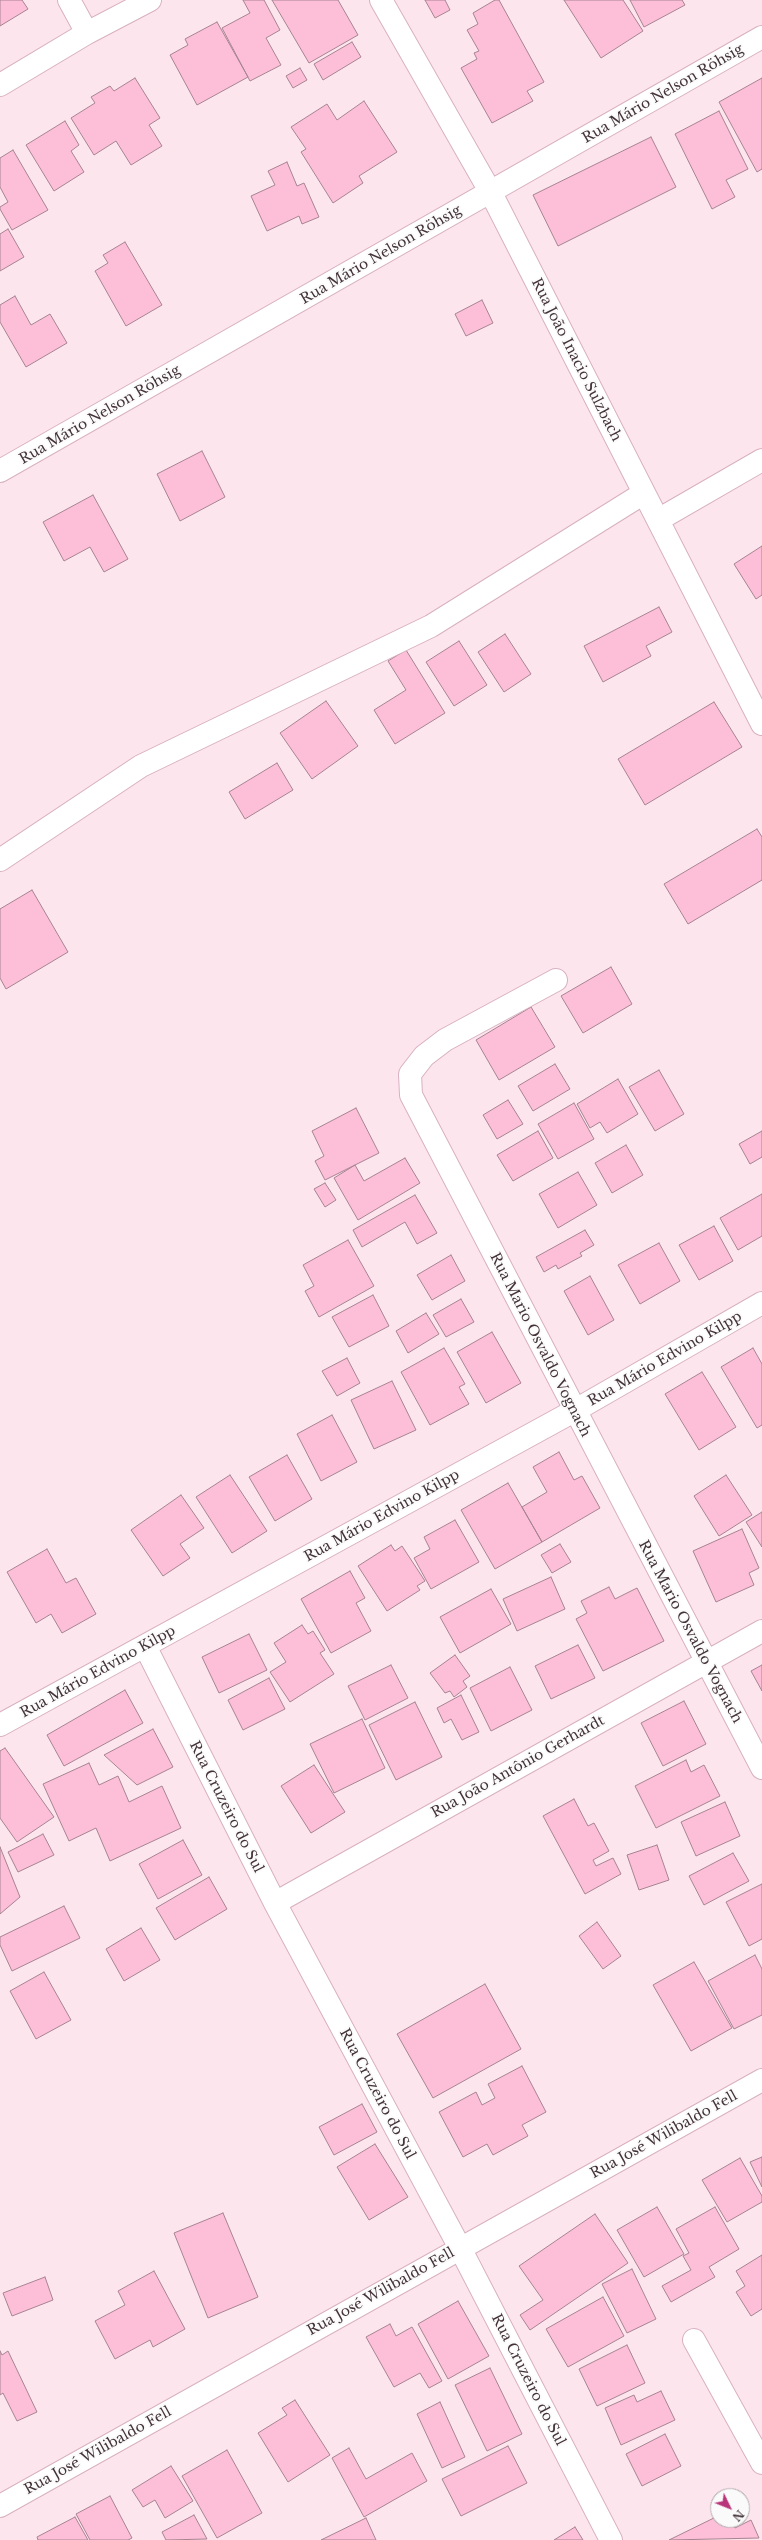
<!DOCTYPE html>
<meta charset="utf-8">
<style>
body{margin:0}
#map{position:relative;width:762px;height:2540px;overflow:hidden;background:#fde5ee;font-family:"Libre Baskerville",serif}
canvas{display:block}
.north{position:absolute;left:710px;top:2488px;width:40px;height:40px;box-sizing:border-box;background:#fafafa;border:1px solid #b1aaad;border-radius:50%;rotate:133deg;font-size:11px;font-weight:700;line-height:16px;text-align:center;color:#433339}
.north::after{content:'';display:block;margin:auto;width:14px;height:18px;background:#b93579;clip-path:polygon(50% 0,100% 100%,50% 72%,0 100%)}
</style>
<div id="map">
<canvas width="762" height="2540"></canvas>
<div class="north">N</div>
</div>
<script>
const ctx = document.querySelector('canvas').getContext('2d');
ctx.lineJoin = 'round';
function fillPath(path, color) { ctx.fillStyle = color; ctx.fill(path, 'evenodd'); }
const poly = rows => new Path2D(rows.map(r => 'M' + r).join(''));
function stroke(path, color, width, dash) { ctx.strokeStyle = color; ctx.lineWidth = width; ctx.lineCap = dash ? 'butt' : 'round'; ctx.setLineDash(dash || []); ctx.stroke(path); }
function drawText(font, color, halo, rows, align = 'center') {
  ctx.font = font + ' "Libre Baskerville",serif'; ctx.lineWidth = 3.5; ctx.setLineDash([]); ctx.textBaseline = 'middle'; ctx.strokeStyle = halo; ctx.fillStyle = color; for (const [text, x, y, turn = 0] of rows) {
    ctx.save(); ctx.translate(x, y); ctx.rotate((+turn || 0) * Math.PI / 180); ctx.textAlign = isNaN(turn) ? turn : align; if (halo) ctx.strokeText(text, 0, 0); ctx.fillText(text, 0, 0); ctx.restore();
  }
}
const building = poly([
 [0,0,22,0,28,9,0,26,0,0],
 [243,0,264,0,280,30,266,38,281,65,250,81,222,28,250,13,243,0],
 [272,0,338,0,358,35,309,63,272,0],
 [425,0,445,0,450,10,435,18,425,0],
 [495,0,499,0,544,82,527,91,533,101,492,123,461,68,477,59,474,53,479,51,467,30,478,24,473,13,495,0],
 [564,0,623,0,643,31,601,58,564,0],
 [630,0,682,0,685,5,644,27,630,0],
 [217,22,248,77,197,105,170,55,188,45,185,39,217,22],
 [352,42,361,57,323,80,314,64,352,42],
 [300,68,307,80,293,88,286,76,300,68],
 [135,78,160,118,149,125,162,146,131,165,116,141,94,155,71,118,95,103,91,97,110,86,114,91,135,78],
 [762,78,762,169,757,172,719,102,762,78],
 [364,101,397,152,359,176,363,183,333,203,301,152,306,149,291,127,327,104,337,120,364,101],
 [719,111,748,169,726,180,735,197,712,209,675,134,719,111],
 [65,121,79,145,71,151,84,172,54,191,26,145,65,121],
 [651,137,676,187,558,246,533,195,651,137],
 [13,150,48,210,12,230,0,209,0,207,8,202,0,187,0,158,13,150],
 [287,162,297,186,304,183,319,217,302,224,299,216,267,231,251,196,275,185,268,171,287,162],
 [8,229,24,257,0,271,0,234,8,229],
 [125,242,162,305,126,326,95,271,108,263,103,255,125,242],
 [15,296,31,325,50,314,67,343,26,367,0,322,0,305,15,296],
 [482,300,493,323,466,336,455,314,482,300],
 [202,451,225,497,180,521,157,474,202,451],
 [93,495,128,559,104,572,90,547,64,561,43,522,93,495],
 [762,546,762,595,756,599,734,564,762,546],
 [659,607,672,632,646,646,651,656,603,682,584,646,659,607],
 [505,634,531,674,504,692,478,652,505,634],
 [459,641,487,685,454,706,426,662,459,641],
 [406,650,445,713,395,744,374,710,406,690,388,661,406,650],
 [326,701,358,746,312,779,280,733,326,701],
 [714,702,742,747,645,805,618,759,714,702],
 [277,763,293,790,245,819,229,792,277,763],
 [757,829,762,837,762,880,688,924,664,884,757,829],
 [32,890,68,952,6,989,0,978,0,909,32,890],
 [611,967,632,1004,583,1033,561,996,611,967],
 [531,1007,555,1047,499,1080,476,1040,531,1007],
 [555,1064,570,1089,533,1111,518,1086,555,1064],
 [659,1070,684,1114,655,1131,629,1087,659,1070],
 [618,1079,638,1114,607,1133,600,1122,590,1128,577,1104,618,1079],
 [508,1100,523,1124,497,1139,483,1115,508,1100],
 [574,1103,594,1139,558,1159,538,1124,574,1103],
 [356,1108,379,1153,325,1180,315,1161,324,1156,312,1131,356,1108],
 [538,1131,553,1158,513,1181,497,1155,538,1131],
 [762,1131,762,1157,750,1164,739,1144,762,1131],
 [626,1145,643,1175,612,1193,595,1163,626,1145],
 [405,1158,420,1183,358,1220,334,1178,355,1165,364,1181,405,1158],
 [578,1172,597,1205,558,1228,539,1194,578,1172],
 [325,1183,336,1200,325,1207,314,1189,325,1183],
 [762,1194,762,1236,738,1250,720,1218,762,1194],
 [415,1195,437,1233,417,1244,405,1222,362,1247,353,1230,415,1195],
 [714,1226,733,1261,699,1280,679,1245,714,1226],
 [585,1230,594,1245,580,1253,582,1256,558,1269,556,1265,544,1272,536,1257,585,1230],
 [348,1240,374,1286,319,1317,305,1291,314,1286,303,1265,348,1240],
 [659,1243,680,1281,640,1304,618,1265,659,1243],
 [451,1255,465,1281,432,1300,417,1275,451,1255],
 [590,1276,614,1320,588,1335,564,1291,590,1276],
 [373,1295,389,1326,349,1347,332,1317,373,1295],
 [461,1299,474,1322,446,1337,433,1315,461,1299],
 [426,1313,439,1334,408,1353,396,1331,426,1313],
 [492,1332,521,1383,486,1403,457,1352,492,1332],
 [444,1348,465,1384,459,1387,469,1404,430,1425,401,1372,444,1348],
 [753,1348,762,1364,762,1425,757,1428,721,1367,753,1348],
 [347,1358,360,1383,337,1396,322,1371,347,1358],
 [702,1372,736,1427,699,1450,665,1394,702,1372],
 [392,1381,416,1430,374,1449,351,1400,392,1381],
 [332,1415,357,1462,321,1481,297,1434,332,1415],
 [559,1452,574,1480,582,1476,600,1508,542,1542,522,1507,547,1492,533,1467,559,1452],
 [287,1455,312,1499,275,1521,249,1477,287,1455],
 [230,1475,267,1531,232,1553,196,1497,230,1475],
 [726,1475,752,1515,719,1536,694,1496,726,1475],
 [508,1483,542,1542,495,1569,461,1510,508,1483],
 [181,1495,204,1528,180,1544,190,1558,163,1576,131,1530,181,1495],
 [762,1512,762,1547,746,1522,762,1512],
 [455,1520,479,1562,431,1589,414,1558,430,1549,424,1537,455,1520],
 [742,1529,759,1568,749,1573,754,1585,716,1602,693,1551,742,1529],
 [560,1544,571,1562,552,1573,541,1555,560,1544],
 [391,1545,395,1551,402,1546,425,1581,417,1586,420,1590,387,1611,358,1566,391,1545],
 [47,1549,66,1583,76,1578,96,1614,62,1633,51,1614,36,1623,7,1572,47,1549],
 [350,1571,365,1598,356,1603,371,1631,331,1653,301,1599,350,1571],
 [551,1577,565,1609,517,1631,503,1599,551,1577],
 [609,1587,615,1599,637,1588,664,1641,603,1671,576,1619,587,1613,581,1601,609,1587],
 [491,1589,511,1624,460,1653,440,1617,491,1589],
 [302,1625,308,1634,313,1631,325,1650,320,1653,334,1674,290,1702,270,1672,286,1662,274,1643,302,1625],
 [249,1634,267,1670,219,1693,202,1657,249,1634],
 [578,1645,595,1678,551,1699,535,1666,578,1645],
 [455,1655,470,1676,463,1681,467,1687,454,1697,450,1691,445,1693,430,1673,455,1655],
 [391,1665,408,1698,365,1720,348,1686,391,1665],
 [762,1665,762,1691,751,1671,762,1665],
 [510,1667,532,1710,491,1731,470,1688,510,1667],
 [269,1678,285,1709,243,1730,228,1700,269,1678],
 [125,1690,143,1723,64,1766,47,1735,125,1690],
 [461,1695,479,1732,462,1740,451,1719,444,1723,437,1708,461,1695],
 [684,1701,706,1744,663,1766,641,1723,684,1701],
 [415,1702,442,1757,396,1780,369,1725,415,1702],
 [362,1719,385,1768,334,1793,310,1744,362,1719],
 [153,1729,173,1767,137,1785,104,1755,153,1729],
 [5,1748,54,1817,17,1842,0,1818,0,1751,5,1748],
 [686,1760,691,1772,704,1765,720,1796,656,1828,635,1786,686,1760],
 [89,1763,99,1785,118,1776,129,1802,162,1786,181,1828,110,1861,96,1828,69,1841,43,1784,89,1763],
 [314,1765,345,1812,311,1833,281,1786,314,1765],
 [574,1799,588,1826,594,1823,609,1851,593,1860,596,1866,613,1858,621,1874,585,1894,543,1816,574,1799],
 [725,1802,740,1836,696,1856,681,1822,725,1802],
 [43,1834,54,1855,18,1872,8,1852,43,1834],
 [183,1840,202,1875,158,1899,139,1864,183,1840],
 [657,1845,669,1880,639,1890,627,1855,657,1845],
 [0,1847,20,1897,0,1914,0,1847],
 [733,1853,749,1881,704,1905,689,1876,733,1853],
 [209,1877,227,1909,175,1940,156,1908,209,1877],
 [762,1884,762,1939,749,1946,726,1902,762,1884],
 [64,1906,80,1938,12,1971,0,1945,0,1937,64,1906],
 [597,1922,621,1956,603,1969,579,1936,597,1922],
 [141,1928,160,1960,124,1981,106,1949,141,1928],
 [755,1955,762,1969,762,2015,734,2029,708,1981,755,1955],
 [694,1962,732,2028,691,2051,653,1985,694,1962],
 [44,1972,71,2020,36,2039,10,1991,44,1972],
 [485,1984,521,2049,433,2098,397,2034,485,1984],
 [522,2066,546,2112,522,2125,528,2136,493,2155,487,2144,463,2157,439,2112,476,2092,482,2105,495,2098,488,2084,522,2066],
 [362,2104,377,2132,334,2155,319,2127,362,2104],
 [375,2144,408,2197,369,2220,337,2167,375,2144],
 [762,2157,762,2187,750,2162,762,2157],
 [740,2158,762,2196,762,2202,727,2222,702,2180,740,2158],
 [657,2207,684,2254,644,2277,617,2230,657,2207],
 [715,2207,739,2249,709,2267,715,2277,671,2302,662,2286,691,2270,683,2256,689,2253,676,2229,715,2207],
 [223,2213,258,2297,208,2318,174,2233,223,2213],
 [595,2214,628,2263,530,2330,520,2315,543,2300,519,2266,595,2214],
 [762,2255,762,2309,751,2316,736,2292,745,2286,736,2271,762,2255],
 [632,2269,656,2319,627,2333,602,2284,632,2269],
 [154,2271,185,2329,153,2347,150,2340,115,2359,95,2321,125,2305,118,2291,154,2271],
 [45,2277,53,2300,12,2316,3,2293,45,2277],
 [603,2297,624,2336,568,2367,546,2329,603,2297],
 [458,2301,489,2356,448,2379,418,2324,458,2301],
 [390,2324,396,2336,412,2327,442,2381,429,2388,420,2373,394,2387,366,2337,390,2324],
 [627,2345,645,2383,597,2406,579,2369,627,2345],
 [0,2351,2,2355,8,2351,37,2412,17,2421,3,2393,0,2395,0,2351],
 [490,2368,522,2434,487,2451,455,2385,490,2368],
 [661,2391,675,2420,621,2445,605,2408,634,2395,637,2402,661,2391],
 [295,2400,330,2455,288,2482,258,2433,287,2415,282,2408,295,2400],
 [440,2402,465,2457,442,2468,417,2414,440,2402],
 [665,2434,681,2466,642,2486,626,2454,665,2434],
 [508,2446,527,2483,461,2516,442,2479,508,2446],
 [349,2448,366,2479,412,2453,427,2481,364,2517,332,2458,349,2448],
 [227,2450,262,2513,217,2538,182,2476,227,2450],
 [171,2466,193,2501,165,2518,155,2500,143,2507,132,2490,171,2466],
 [110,2496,132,2538,128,2540,90,2540,76,2514,110,2496],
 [194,2515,207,2539,166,2540,162,2532,194,2515],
 [718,2516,718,2520,731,2520,735,2528,751,2520,759,2538,669,2540,718,2516],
 [75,2517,88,2540,38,2540,37,2537,75,2517],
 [366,2518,376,2540,321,2540,366,2518],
 [575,2527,583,2540,554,2540,575,2527]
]);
fillPath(building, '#fdbfd8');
stroke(building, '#a78391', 1);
const minor = poly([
 [69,0,87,33],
 [381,0,491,193,762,724],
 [0,85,87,33,150,0],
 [0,471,762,37],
 [658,520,762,460],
 [0,860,141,766,431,626,644,493],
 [556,980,445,1040,424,1056,410,1074,411,1095,762,1768],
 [145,1646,275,1903,460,2248,611,2540],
 [0,1725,574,1411,762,1303],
 [275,1903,762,1631],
 [694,2340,762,2463],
 [0,2506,762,2080]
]);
stroke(minor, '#d8b1c0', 24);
stroke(minor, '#fff', 22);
drawText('14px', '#433339', '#fafafa', [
 ["Rua Mário Nelson Röhsig",663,94,-30],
 ["Rua Mário Nelson Röhsig",381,255,-30],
 ["Rua João Inacio Sulzbach",576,360,63],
 ["Rua Mário Nelson Röhsig",100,415,-30],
 ["Rua Mario Osvaldo Vognach",540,1345,63],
 ["Rua Mário Edvino Kilpp",665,1359,-30],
 ["Rua Mário Edvino Kilpp",382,1516,-29],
 ["Rua Mario Osvaldo Vognach",690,1632,62],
 ["Rua Mário Edvino Kilpp",98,1672,-29],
 ["Rua João Antônio Gerhardt",518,1767,-29],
 ["Rua Cruzeiro do Sul",226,1807,63],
 ["Rua Cruzeiro do Sul",377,2094,62],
 ["Rua José Wilibaldo Fell",664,2135,-29],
 ["Rua José Wilibaldo Fell",381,2292,-29],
 ["Rua Cruzeiro do Sul",528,2380,63],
 ["Rua José Wilibaldo Fell",98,2451,-29]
]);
</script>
